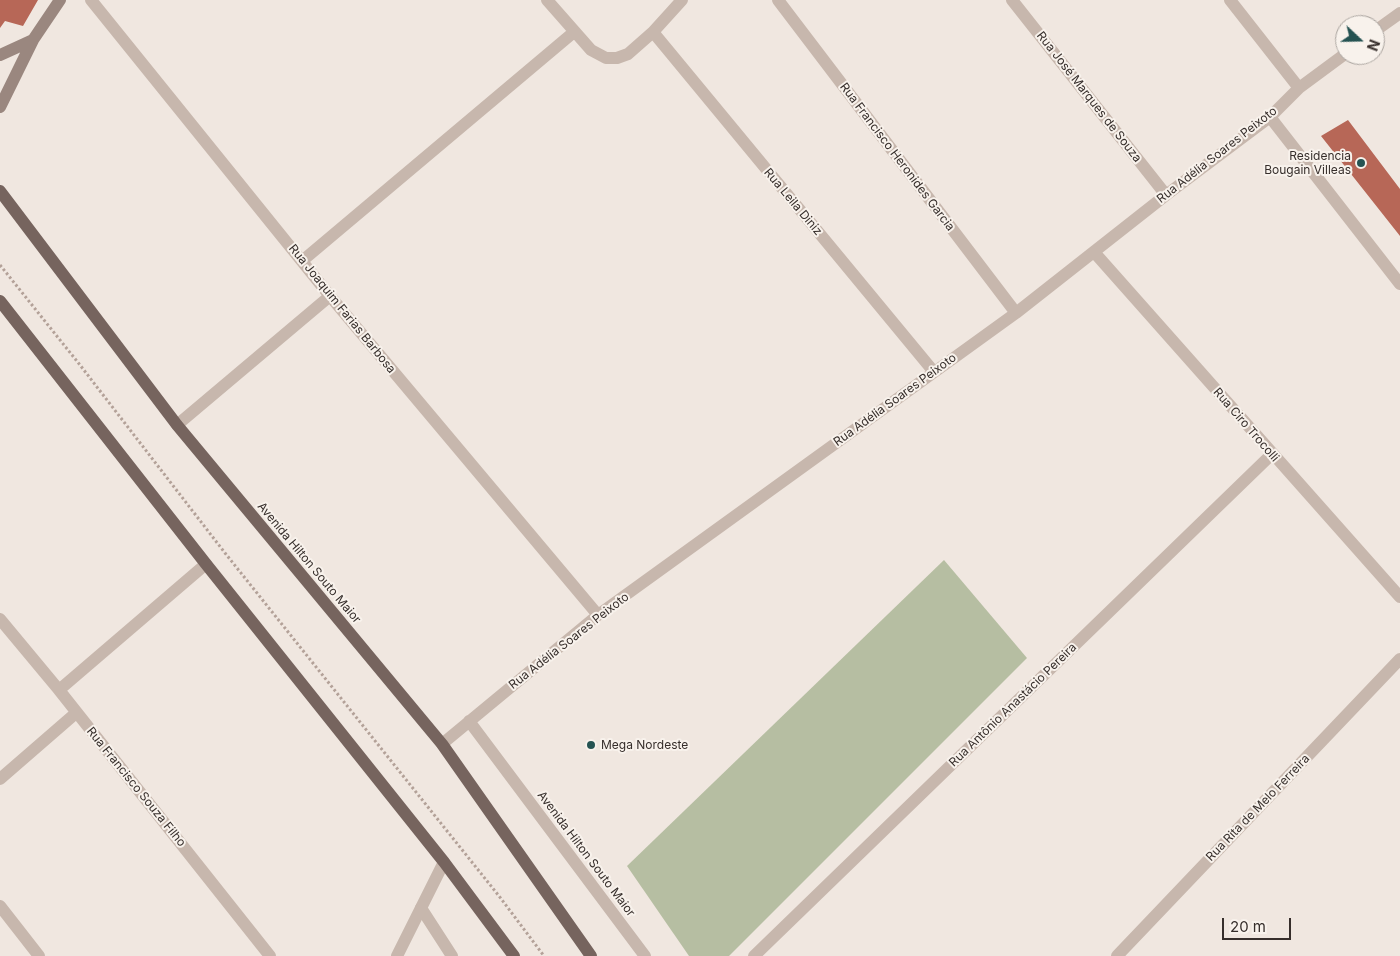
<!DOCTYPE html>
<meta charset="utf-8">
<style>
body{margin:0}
#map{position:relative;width:1400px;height:956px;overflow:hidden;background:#f0e7e0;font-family:Inter,sans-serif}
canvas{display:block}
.north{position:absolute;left:1335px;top:15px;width:50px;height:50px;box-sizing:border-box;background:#f8f2ec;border:1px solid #aaa49f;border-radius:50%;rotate:111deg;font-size:14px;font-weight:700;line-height:20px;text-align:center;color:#362e2b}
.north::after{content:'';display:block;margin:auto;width:18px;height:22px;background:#255352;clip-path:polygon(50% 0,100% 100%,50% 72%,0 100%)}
.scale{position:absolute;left:1222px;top:918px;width:69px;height:22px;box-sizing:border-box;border:2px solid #362e2b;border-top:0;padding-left:6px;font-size:15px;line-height:18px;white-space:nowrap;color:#362e2b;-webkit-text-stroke:4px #f8f2ec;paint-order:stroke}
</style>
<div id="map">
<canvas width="1400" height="956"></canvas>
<div class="north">N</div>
<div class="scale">20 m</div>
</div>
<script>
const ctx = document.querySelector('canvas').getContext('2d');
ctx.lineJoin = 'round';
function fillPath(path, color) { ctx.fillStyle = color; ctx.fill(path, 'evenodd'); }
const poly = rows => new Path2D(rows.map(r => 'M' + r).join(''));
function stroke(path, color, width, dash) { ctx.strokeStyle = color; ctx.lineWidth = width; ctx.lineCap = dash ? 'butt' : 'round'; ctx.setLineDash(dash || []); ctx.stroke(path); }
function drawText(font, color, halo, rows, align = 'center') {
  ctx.font = font + ' Inter,sans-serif'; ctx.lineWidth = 4; ctx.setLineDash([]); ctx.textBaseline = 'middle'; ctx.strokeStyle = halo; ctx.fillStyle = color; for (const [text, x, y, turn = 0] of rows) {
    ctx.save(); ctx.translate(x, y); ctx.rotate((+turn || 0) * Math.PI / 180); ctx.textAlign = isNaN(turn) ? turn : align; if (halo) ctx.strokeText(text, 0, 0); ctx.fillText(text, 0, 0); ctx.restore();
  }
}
fillPath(poly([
 [944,560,1027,658,729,956,689,956,627,866]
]), '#b6bea2');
fillPath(poly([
 [0,0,38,0,23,26,5,21,0,28],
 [1348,120,1400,189,1400,236,1321,136]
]), '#b76757');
stroke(poly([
 [0,265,80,365,225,553,499,896,544,956]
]), '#b3a198', 3, [2.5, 2.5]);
stroke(poly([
 [421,908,452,956]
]), '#c7b7ad', 12);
stroke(poly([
 [91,0,330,296,598,615],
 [547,0,591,50,606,58,617,58,628,54,653,32,682,0],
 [778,0,1016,313],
 [1012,0,1166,195],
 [1230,0,1299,88],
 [1375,31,1400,13],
 [653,32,934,372],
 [1270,117,1400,284],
 [1094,252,1400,597],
 [302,261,574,32],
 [177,425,330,296],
 [0,619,59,690,270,956],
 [59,690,206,564],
 [469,721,645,956],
 [442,744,598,615,1016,313,1166,195,1270,117,1299,88,1345,54],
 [0,779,76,713],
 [0,906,39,956],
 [397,956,444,862],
 [754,956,1272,454],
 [1117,956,1400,659]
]), '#c7b7ad', 12);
stroke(poly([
 [0,55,33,40],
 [0,107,33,40,60,0]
]), '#9a877f', 12);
stroke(poly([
 [0,191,177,425,442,744,591,956],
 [0,301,206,564,444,862,514,956]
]), '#76645e', 12);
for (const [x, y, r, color] of [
 [1361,163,5,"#255352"],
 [591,745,5,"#255352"]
]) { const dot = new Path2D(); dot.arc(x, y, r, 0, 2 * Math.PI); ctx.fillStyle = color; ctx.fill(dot); stroke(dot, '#f8f2ec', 2); }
drawText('12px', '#362e2b', '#f8f2ec', [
 ["Rua José Marques de Souza",1089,97,52],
 ["Rua Adélia Soares Peixoto",1217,155,-38],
 ["Rua Francisco Heronides Garcia",897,157,53],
 ["Rua Leila Diniz",793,202,50],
 ["Rua Joaquim Farias Barbosa",342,309,51],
 ["Rua Adélia Soares Peixoto",895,400,-36],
 ["Rua Ciro Trocolli",1246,425,49],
 ["Avenida Hilton Souto Maior",309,563,50],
 ["Rua Adélia Soares Peixoto",569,641,-38],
 ["Rua Antônio Anastácio Pereira",1013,705,-44],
 ["Rua Francisco Souza Filho",136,787,51],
 ["Rua Rita de Melo Ferreira",1258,808,-46],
 ["Avenida Hilton Souto Maior",586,854,53]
]);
drawText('12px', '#362e2b', '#f8f2ec', [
 ["Residencia",1351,156],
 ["Bougain Villeas",1351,170],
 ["Mega Nordeste",601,745,"left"]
], 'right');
</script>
